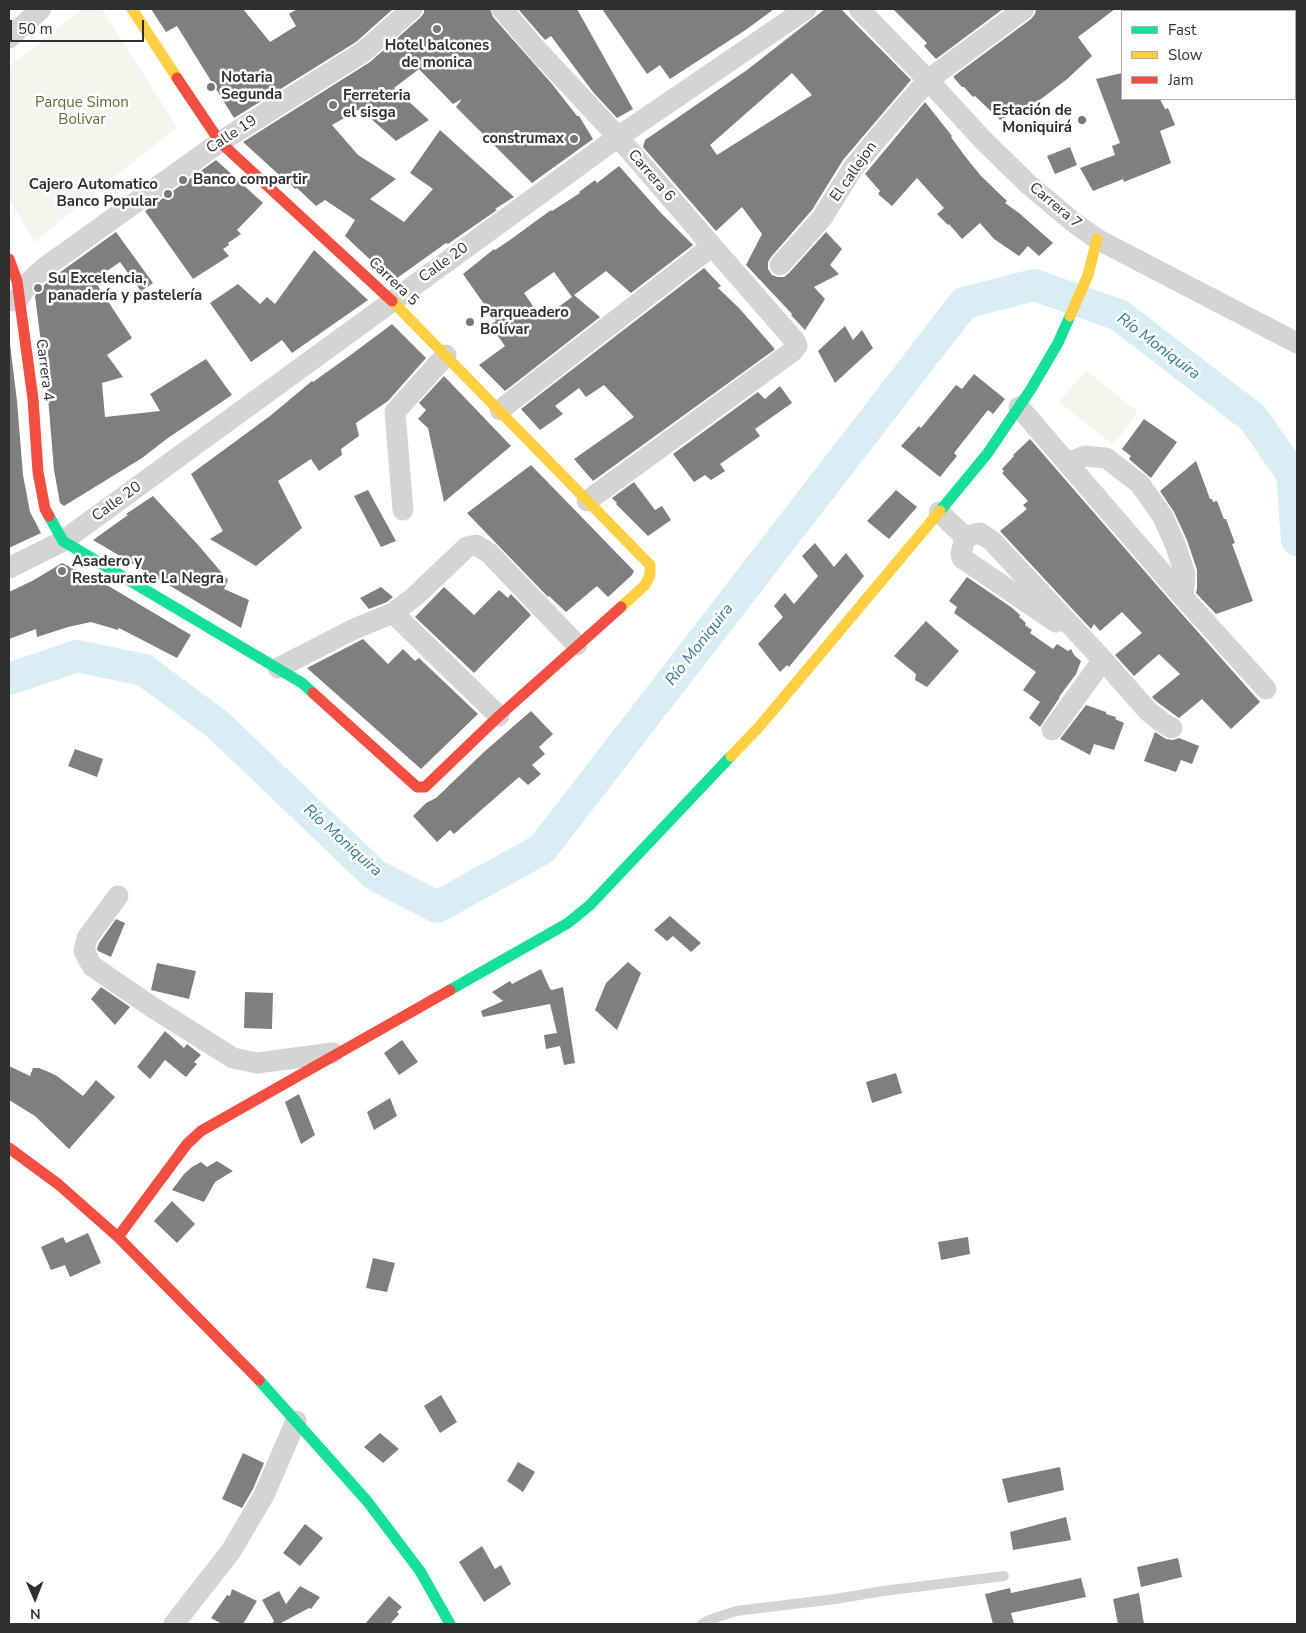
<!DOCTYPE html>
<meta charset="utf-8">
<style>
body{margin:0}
#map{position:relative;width:1306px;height:1633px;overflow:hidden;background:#fff;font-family:"Nunito Sans",sans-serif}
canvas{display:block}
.frame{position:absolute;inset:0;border:10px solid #2f2f2f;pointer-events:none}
.legend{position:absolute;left:1121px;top:10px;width:175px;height:90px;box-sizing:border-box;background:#fff;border:1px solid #acacac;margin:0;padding:6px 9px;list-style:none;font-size:15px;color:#2f2f2f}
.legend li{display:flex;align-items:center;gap:10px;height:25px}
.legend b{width:25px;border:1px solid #acacac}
.north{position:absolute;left:10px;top:1573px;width:50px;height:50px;-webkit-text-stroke:4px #fff;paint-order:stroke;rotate:179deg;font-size:14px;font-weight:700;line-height:20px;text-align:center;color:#2f2f2f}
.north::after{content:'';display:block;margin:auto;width:18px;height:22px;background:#2f2f2f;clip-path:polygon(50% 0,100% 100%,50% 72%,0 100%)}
.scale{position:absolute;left:10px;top:20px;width:134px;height:22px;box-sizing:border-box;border:2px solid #2f2f2f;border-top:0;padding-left:6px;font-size:15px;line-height:18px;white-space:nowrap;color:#2f2f2f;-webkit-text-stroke:4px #fff;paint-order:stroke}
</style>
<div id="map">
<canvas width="1306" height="1633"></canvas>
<div class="frame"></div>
<ul class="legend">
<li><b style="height:6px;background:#16e098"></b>Fast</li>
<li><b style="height:6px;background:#ffcf43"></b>Slow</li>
<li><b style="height:6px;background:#f24e42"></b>Jam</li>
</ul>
<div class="north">N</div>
<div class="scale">50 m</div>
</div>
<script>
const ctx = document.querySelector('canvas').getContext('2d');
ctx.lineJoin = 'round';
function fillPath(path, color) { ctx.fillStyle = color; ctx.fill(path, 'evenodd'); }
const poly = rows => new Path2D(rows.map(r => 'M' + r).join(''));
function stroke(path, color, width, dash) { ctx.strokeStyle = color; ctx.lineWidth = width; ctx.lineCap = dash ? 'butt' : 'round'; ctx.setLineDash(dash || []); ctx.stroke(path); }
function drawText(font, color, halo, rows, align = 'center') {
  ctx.font = font + ' "Nunito Sans",sans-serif'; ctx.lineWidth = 5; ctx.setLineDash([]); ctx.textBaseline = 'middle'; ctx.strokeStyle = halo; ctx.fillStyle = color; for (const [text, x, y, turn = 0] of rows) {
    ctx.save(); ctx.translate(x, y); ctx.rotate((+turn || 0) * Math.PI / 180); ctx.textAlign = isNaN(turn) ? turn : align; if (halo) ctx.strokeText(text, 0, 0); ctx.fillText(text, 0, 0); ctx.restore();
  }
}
fillPath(poly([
 [82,9,102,9,177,127,34,242,9,199,9,67],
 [1086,370,1138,412,1113,445,1059,402]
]), '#f2f6ec');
stroke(poly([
 [9,679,77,656,144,670,218,725,375,875,437,907,542,849,964,303,1034,285,1119,315,1253,418,1292,474,1297,540]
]), '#d8edf4', 32);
fillPath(poly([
 [151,9,243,9,270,42,296,26,289,14,297,9,393,9,356,42,234,118,177,26,166,32],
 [424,9,490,9,493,17,552,84,577,116,579,116,593,139,532,183,456,107,462,99,453,104,419,69,394,88,429,120,396,141,360,109,332,125,358,155,396,179,370,199,404,222,433,189,410,173,440,130,514,197,495,209,497,210,458,237,448,244,446,243,393,281,345,236,355,220,325,200,316,206,297,188,295,189,288,181,287,182,243,142,370,62,420,18,424,13],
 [518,9,577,9,633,109,617,118,593,92,551,36,545,40],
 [602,9,774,9,747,29,670,79,660,65,647,74],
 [825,9,841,9,911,80,843,160,812,210,771,257,768,262,768,269,772,275,778,277,784,277,789,273,826,232,842,249,830,265,839,274,814,287,825,299,805,330,791,315,792,314,746,265,762,234,742,207,716,231,643,147,645,140,747,70],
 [792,73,812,95,717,155,710,145],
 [893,9,1003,9,936,59,924,46,927,43],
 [1036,9,1115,9,1078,37,1092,56,1066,80,1041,99,1000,120,975,96,973,97,964,87,962,87,954,78,954,76,1031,19,1035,14],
 [1122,73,1122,99,1160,99,1165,109,1168,108,1175,125,1160,131,1171,163,1124,182,1123,179,1093,191,1080,168,1115,155,1112,146,1120,143,1096,79],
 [925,102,952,136,951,137,964,155,981,176,1007,201,1005,203,1019,213,1053,243,1039,256,1028,246,1019,256,994,239,980,223,962,239,949,224,948,225,937,214,944,208,917,178,892,206,878,194,880,191,865,174],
 [1070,147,1077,165,1055,174,1047,156],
 [216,160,263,203,237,230,241,234,228,243,229,245,223,249,229,256,193,279,145,211],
 [619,166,660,212,693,245,631,293,606,271,574,295,600,317,505,391,479,365,505,346,490,325,496,321,463,274,494,249,495,250,510,240,551,210,552,211,580,193,579,192,595,180,597,183],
 [554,272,572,297,542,319,524,293],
 [116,232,153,283,141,291,120,262,94,280,132,338,107,355,123,377,102,383,105,417,160,411,150,394,206,359,232,395,168,438,142,458,64,506,60,503,54,470,48,397,35,296,40,289,52,278],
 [314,250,368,300,292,353,282,340,251,362,210,303,238,284,260,304,267,297,275,304],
 [704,268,721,286,718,288,739,308,774,348,774,350,593,481,574,459,634,417,604,385,586,397,579,388,555,406,563,414,540,430,521,409],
 [392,324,426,358,388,401,356,423,359,436,341,449,342,455,319,471,311,459,278,481,302,528,256,566,210,539,223,531,191,474,270,416,312,381,313,382,352,354],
 [845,326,853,340,862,330,873,348,835,383,818,351],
 [9,336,17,401,23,475,30,512,41,533,9,548],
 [974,374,1005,399,993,414,988,410,954,453,957,456,940,477,901,446,919,426,921,428,956,385,962,389],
 [444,376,511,446,444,502,428,428,418,419,426,410,419,403],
 [780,386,792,403,755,429,760,436,720,464,725,471,711,480,705,475,694,482,673,454,758,392,765,399],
 [1144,419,1177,442,1151,478,1129,459,1131,456,1122,449],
 [1030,439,1174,605,1260,702,1231,729,1202,699,1179,718,1157,702,1152,697,1180,674,1159,654,1134,676,1115,655,1142,633,1122,612,1100,631,1094,624,1091,629,1000,531,1027,509,1023,505,1028,501,1002,473,1004,471,1002,469,1014,456,1013,455],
 [1196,461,1210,499,1212,499,1213,502,1217,501,1224,519,1226,519,1235,543,1232,544,1253,601,1216,614,1196,593,1197,588,1197,570,1187,540,1174,512,1160,491],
 [531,465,634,571,632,575,608,597,597,586,566,612,549,596,548,597,467,513],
 [634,482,655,510,662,506,671,520,648,536,616,504,617,503,612,498],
 [368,490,396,541,381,547,354,496],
 [896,490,917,507,889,539,867,521],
 [153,496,199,546,228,580,224,589,249,600,241,628,93,540,128,515,126,514],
 [815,543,834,567,846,553,864,576,789,667,787,665,780,672,758,644,783,617,774,606,785,593,794,604,818,576,802,556],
 [62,563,105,584,191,635,177,658,119,628,118,630,91,622,68,627,37,637,36,629,9,639,9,592,34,580],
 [967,577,1011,607,1020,615,1019,617,1026,623,1025,625,1032,630,1030,633,1053,649,1057,644,1068,651,1071,649,1074,655,1081,661,1076,674,1059,697,1060,697,1040,727,1029,718,1040,702,1023,690,1036,672,954,613,957,607,949,601],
 [381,587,393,597,387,602,369,609,360,598],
 [444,587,474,615,499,590,508,598,511,594,531,615,474,673,415,617],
 [926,621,959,651,927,687,915,680,916,674,894,656],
 [363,639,388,664,403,649,415,661,419,658,478,714,421,769,307,668],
 [1086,705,1106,712,1106,714,1116,717,1115,719,1124,723,1114,750,1094,744,1090,755,1060,739],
 [531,711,553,734,539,747,545,754,532,765,541,774,528,785,519,777,454,834,450,830,437,842,413,816,426,803,436,798,484,752],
 [1155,732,1166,739,1173,740,1179,738,1199,746,1192,764,1181,760,1176,772,1144,761],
 [75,749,103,759,97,777,68,766],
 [670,916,701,943,691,952,673,936,667,941,654,930],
 [116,919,125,923,111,957,98,951,97,949,99,943],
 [628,962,641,973,617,1030,595,1010,606,983],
 [157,963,196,971,189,999,151,990],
 [541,969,550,989,552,990,563,987,575,1063,564,1065,560,1046,546,1049,544,1035,557,1033,550,1004,483,1017,481,1011,503,1001,492,992,510,981,512,984],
 [101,987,130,1007,115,1025,91,999],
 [245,992,273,993,272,1029,244,1028],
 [165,1031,184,1048,187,1044,201,1055,194,1062,197,1064,186,1077,165,1060,150,1079,137,1067],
 [402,1040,418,1062,399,1075,384,1053],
 [9,1066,30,1076,33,1068,39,1068,51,1073,57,1076,83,1096,96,1080,115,1097,69,1149,35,1116,9,1100],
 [896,1073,902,1093,872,1103,866,1082],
 [299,1094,315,1135,301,1144,285,1102],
 [390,1098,397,1116,374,1130,367,1112],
 [217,1161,233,1171,215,1182,204,1202,172,1190,184,1174,192,1167,201,1162,207,1167],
 [172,1201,195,1224,177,1243,154,1221],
 [88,1233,101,1263,70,1277,65,1265,51,1270,41,1247,63,1237,66,1243],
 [968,1237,970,1254,941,1260,938,1242],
 [373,1258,395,1263,387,1292,366,1288],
 [441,1395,457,1422,440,1433,424,1406],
 [380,1433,399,1449,383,1463,364,1447],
 [243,1453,264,1463,253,1489,242,1508,222,1499],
 [518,1462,535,1472,523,1492,507,1481],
 [1060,1467,1064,1490,1008,1503,1002,1479],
 [1066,1517,1071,1540,1013,1550,1010,1532],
 [305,1524,323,1538,300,1566,283,1553],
 [482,1546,495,1569,501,1565,511,1584,484,1602,459,1562],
 [1178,1558,1182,1577,1141,1587,1137,1567],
 [1081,1578,1086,1597,1011,1613,1014,1624,993,1624,985,1594,1010,1588,1011,1593],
 [300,1586,320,1597,311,1609,309,1608,279,1624,272,1624,274,1621,262,1600,279,1591,286,1604],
 [232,1589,257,1601,243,1624,222,1624,211,1618,227,1595,230,1596],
 [1139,1593,1144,1624,1118,1624,1113,1599],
 [389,1596,402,1607,397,1612,399,1614,390,1624,365,1624]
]), '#7f7f7f');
stroke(poly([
 [702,1624,709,1620,736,1611,835,1599,883,1591,1004,1576]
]), '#d4d4d4', 10);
stroke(poly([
 [502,9,538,51,618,137,712,246,795,341,797,346,793,351,587,501],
 [859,9,928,80,983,140,1028,184,1072,221,1097,239,1297,343],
 [9,38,41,9],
 [780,265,822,218,853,168,882,133,928,80,1024,9],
 [13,301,19,298,30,281,44,268,220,142,363,52,412,9],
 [1019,407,1183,597,1266,689],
 [500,410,712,246],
 [1067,463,1085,456,1106,458,1140,484,1163,517,1175,544,1185,574,1183,597],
 [403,510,395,412,446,355],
 [939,512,965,537],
 [965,537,980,533,992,541,1103,660,1148,711,1163,723,1172,728],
 [965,537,961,554,962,558,1056,622],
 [9,568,63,541,618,137,806,9],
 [393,613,499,716],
 [278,668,354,629,393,613,414,597,467,547,476,545,489,553,577,645],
 [1052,730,1103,660],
 [118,896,87,938,84,951,92,966,152,1007,233,1058,257,1063,333,1053],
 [174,1624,231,1551,264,1495,296,1421]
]), '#d4d4d4', 21);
stroke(poly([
 [940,511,987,454,1031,389,1058,343,1070,316],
 [49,516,63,541,302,683,313,693],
 [450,990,568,923,590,905,731,756],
 [259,1380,367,1501,420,1571,450,1624]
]), '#16e098', 11);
stroke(poly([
 [132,9,177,78],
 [392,301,650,565,650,575,645,585,621,607],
 [1070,316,1088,275,1097,239],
 [731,756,759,727,940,511]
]), '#ffcf43', 11);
stroke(poly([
 [177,78,220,142,392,301],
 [9,259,17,281,33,399,38,472,45,509,49,516],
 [313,693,417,787,425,787,499,716,621,607],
 [9,1148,58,1184,118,1237,259,1380],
 [118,1237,187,1144,201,1131,450,990]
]), '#f24e42', 11);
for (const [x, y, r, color] of [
 [437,29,5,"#787878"],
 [211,87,5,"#787878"],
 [333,105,5,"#787878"],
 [1082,120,5,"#787878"],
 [574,139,5,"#787878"],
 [183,180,5,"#787878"],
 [168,194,5,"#787878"],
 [38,288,5,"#787878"],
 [470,322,5,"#787878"],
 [62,571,5,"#787878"]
]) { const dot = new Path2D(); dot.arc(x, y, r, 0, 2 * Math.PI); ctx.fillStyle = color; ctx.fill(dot); stroke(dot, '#fff', 2); }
drawText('bold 15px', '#2f2f2f', '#fff', [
 ["Hotel balcones",437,46,"center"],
 ["de monica",437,63,"center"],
 ["Notaria",221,78],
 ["Segunda",221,95],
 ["Ferreteria",343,96],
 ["el sisga",343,113],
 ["Estación de",1072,111,"right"],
 ["Moniquirá",1072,128,"right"],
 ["construmax",564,139,"right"],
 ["Banco compartir",193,180],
 ["Cajero Automatico",158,185,"right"],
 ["Banco Popular",158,202,"right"],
 ["Su Excelencia,",48,279],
 ["panadería y pastelería",48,296],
 ["Parqueadero",480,313],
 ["Bolívar",480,330],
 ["Asadero y",72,562],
 ["Restaurante La Negra",72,579]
], 'left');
drawText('15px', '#5a6f39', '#fff', [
 ["Parque Simon",82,103],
 ["Bolivar",82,120]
]);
drawText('15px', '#2f2f2f', '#fff', [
 ["Calle 19",232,135,-33],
 ["El callejon",854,172,-55],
 ["Carrera 6",651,176,49],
 ["Carrera 7",1055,206,40],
 ["Calle 20",444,263,-36],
 ["Carrera 5",393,282,44],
 ["Carrera 4",44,370,83],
 ["Calle 20",117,502,-36]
]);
drawText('italic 16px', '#347b92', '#fff', [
 ["Río Moniquira",1158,347,37],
 ["Río Moniquira",700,645,-52],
 ["Río Moniquira",342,841,42]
]);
</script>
